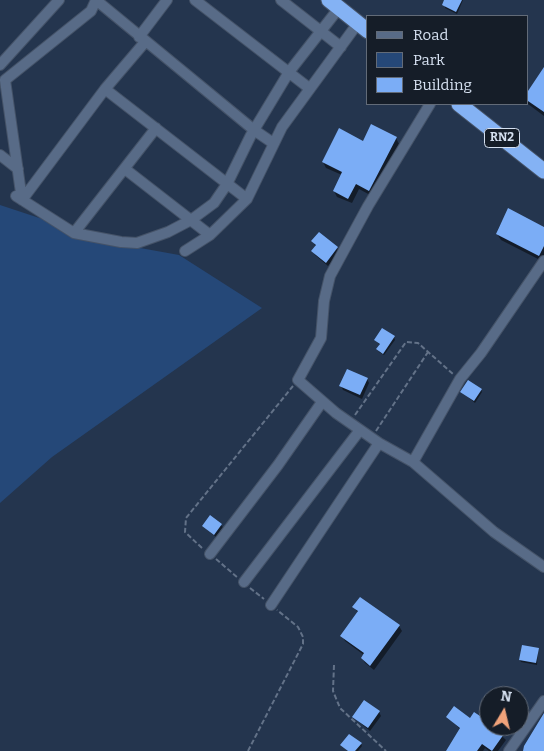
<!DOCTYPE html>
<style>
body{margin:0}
#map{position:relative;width:544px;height:751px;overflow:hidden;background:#24354e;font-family:Bitter,serif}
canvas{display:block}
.legend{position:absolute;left:366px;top:15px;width:162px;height:90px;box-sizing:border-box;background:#151d28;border:1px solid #626b78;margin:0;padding:6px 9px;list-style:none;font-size:15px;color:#d5e0f0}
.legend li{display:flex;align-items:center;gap:10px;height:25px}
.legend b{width:25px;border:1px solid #626b78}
.north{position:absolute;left:479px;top:686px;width:50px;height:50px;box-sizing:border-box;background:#151d28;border:1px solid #626b78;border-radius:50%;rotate:9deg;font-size:14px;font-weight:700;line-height:20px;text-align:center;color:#d5e0f0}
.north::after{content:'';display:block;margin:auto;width:18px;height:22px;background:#f0a27a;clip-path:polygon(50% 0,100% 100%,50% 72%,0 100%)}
</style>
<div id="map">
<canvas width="544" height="751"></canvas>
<ul class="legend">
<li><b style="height:6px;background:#586b87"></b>Road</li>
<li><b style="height:14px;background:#254878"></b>Park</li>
<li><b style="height:14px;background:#7badf6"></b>Building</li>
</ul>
<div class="north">N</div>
</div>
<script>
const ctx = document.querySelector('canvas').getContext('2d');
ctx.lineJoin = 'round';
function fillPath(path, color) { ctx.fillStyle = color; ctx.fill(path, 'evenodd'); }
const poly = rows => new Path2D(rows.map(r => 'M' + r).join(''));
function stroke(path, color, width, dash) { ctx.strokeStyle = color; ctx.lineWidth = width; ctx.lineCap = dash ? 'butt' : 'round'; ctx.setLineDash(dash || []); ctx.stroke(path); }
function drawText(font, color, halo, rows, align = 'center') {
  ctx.font = font + ' Bitter,serif'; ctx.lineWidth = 5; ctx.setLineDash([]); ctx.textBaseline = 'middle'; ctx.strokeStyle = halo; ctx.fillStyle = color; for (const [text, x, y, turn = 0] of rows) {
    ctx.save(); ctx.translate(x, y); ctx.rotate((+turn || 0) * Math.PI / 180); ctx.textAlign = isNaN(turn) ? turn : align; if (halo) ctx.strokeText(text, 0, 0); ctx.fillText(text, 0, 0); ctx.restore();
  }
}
fillPath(poly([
 [0,205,118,244,179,255,262,308,52,457,0,503]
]), '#254878');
fillPath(poly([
 [446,0,463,0,457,14,445,8],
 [541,73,544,75,544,116,528,104,528,93],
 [396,138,399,144,372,196,359,189,352,203,337,197,334,191,342,175,326,168,323,162,364,142],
 [508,210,544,228,544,257,542,261,501,240,497,234,498,229],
 [313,242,337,248,339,252,328,266,315,255,313,251,316,247],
 [394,337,395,340,384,355,379,352,378,349,380,345,375,340],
 [367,379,369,383,362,399,343,390,341,386],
 [481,389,482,392,475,403,462,392],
 [210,517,223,527,216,537,203,526],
 [360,598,399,626,402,631,374,670,365,663,362,658,364,655,345,641,342,636,358,613,354,607],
 [538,649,537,665,521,662,520,660],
 [379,712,381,716,370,731,353,717],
 [448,717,489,724,506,740,498,751,489,751,485,748,483,751,447,751,461,730],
 [361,744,362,746,358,751,348,751,342,745]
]), '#0007');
fillPath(poly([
 [444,0,462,0,456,12,442,5],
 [544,67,544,112,528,101,528,91],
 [371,124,397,137,369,191,356,184,348,199,333,191,342,172,322,162,339,128,363,141],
 [508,208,544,227,544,246,539,256,496,234],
 [319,232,338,247,326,263,311,251,316,245,311,241],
 [382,328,395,336,383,354,376,349,380,344,374,340],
 [347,369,368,378,360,395,339,386],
 [468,380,482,389,474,401,460,392],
 [210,515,222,524,214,535,202,526],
 [360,597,400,625,370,666,361,658,364,653,340,636,358,611,352,607],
 [522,645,539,648,536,663,519,660],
 [364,700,380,711,368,728,352,717],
 [454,706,470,718,474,712,489,722,489,726,494,726,504,734,492,751,482,744,477,751,446,751,460,728,446,717],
 [544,713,544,751,523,751,524,746],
 [349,734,362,743,355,751,348,751,340,745]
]), '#7badf6');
const street = poly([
 [96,0,254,130,273,143],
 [195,0,309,88],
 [281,0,341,47],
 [139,37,167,0],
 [0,65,59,0],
 [105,89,247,199],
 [0,155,18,169],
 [125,169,210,235],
 [16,196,74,233,121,242,137,243,168,232,191,220,214,203,227,184,251,135,289,72,339,8],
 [22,200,5,80,91,11,96,0],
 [22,200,105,89,145,42],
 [74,233,156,128],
 [185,251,210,235,247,199,282,127,358,23],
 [544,261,481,353,460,379,413,462,494,532,544,567],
 [413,462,379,443,336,413,298,380,321,338,324,301,330,276,368,206,430,104],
 [210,554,278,465,322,402],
 [244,582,360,430],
 [271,605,379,443],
 [509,751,544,701]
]);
const highway = poly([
 [329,0,368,31],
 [459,104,544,171]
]);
stroke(street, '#455368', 12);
stroke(highway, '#455368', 17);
stroke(poly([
 [355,415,406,342,418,343,453,374],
 [376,431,428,352],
 [202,548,185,532,186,518,293,386],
 [216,559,237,577],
 [250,588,264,599],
 [334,665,333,691,340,708,386,751],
 [248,751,303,644,303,637,298,627,277,610]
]), '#637288', 2, [5, 2.5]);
stroke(street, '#586b87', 10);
stroke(highway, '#84b2f4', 15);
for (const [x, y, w] of [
 [502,138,35]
]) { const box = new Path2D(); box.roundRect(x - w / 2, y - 9.5, w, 19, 4); ctx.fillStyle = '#151d28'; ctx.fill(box); stroke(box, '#d5e0f0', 1); }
drawText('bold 12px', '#d5e0f0', null, [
 ["RN2",502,138]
]);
</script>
